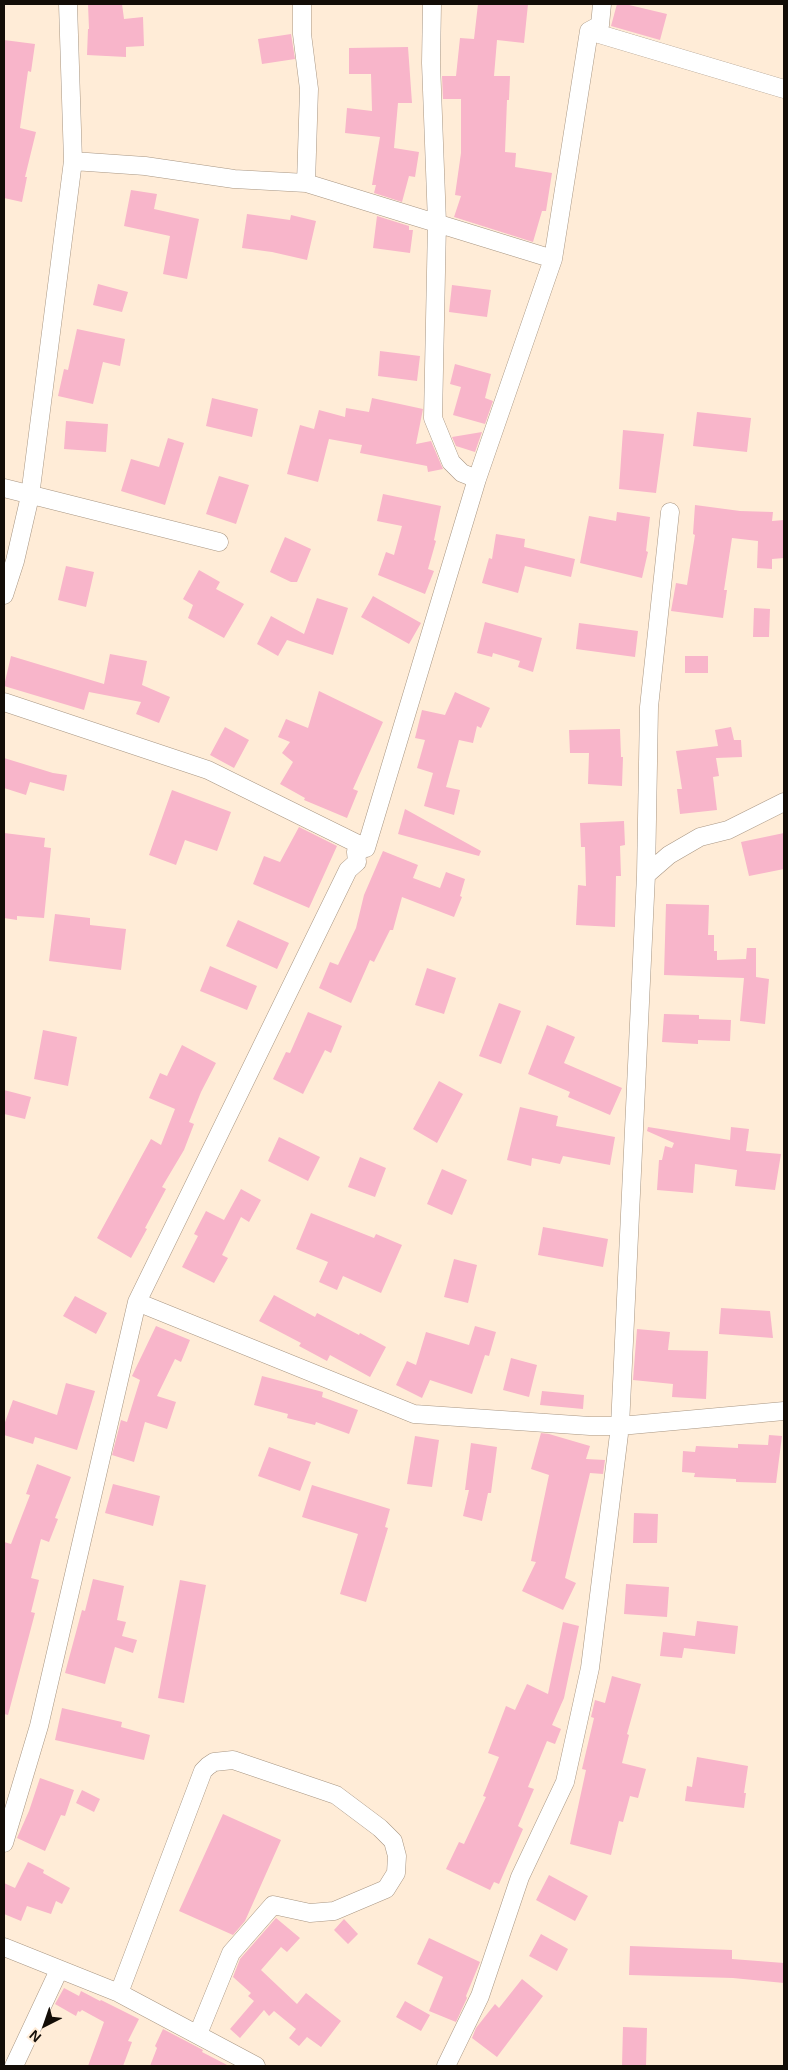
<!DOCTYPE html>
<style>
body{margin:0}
#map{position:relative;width:788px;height:2070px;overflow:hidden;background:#ffecd7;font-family:Helvetica,sans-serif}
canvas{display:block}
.frame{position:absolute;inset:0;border:5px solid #130d07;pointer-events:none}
.north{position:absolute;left:20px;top:2000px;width:50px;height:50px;-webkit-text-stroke:4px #ffecd7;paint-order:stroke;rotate:221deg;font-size:14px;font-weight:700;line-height:20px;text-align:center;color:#130d07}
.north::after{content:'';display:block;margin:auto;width:18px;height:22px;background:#130d07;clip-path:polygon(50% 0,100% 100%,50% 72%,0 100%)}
</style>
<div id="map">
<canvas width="788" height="2070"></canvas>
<div class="frame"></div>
<div class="north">N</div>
</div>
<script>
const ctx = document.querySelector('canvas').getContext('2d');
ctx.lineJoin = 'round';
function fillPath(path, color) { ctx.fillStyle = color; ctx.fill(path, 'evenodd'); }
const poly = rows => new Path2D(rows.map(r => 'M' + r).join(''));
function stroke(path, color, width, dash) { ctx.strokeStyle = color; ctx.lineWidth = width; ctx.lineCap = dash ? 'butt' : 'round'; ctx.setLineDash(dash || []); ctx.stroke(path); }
fillPath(poly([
 [88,4,122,4,124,19,143,17,144,46,126,47,126,57,87,55,88,29,89,29],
 [478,4,528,4,524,43,497,40,494,76,510,76,509,100,507,100,505,152,516,153,515,167,552,173,546,211,542,211,533,242,454,217,461,196,455,195,461,153,461,99,443,99,442,76,456,76,460,38,474,39],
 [617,4,625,4,667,14,660,40,611,26],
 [291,34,295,59,262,64,258,39],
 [4,40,35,44,31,72,28,71,20,128,36,132,25,177,27,177,22,202,4,198],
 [408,47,412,103,398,103,394,148,419,152,415,177,409,176,402,202,374,193,376,185,372,185,380,137,345,133,347,108,372,111,371,74,349,74,349,48],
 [131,190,157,194,154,209,199,219,187,279,163,274,170,236,124,226],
 [247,214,290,220,291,215,316,221,307,260,272,252,242,248],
 [377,216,409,226,409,230,413,230,410,253,373,248],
 [98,284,128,292,122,312,93,305],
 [452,285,491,290,487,317,449,312],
 [77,329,125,339,120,366,103,362,93,404,58,396,64,369,68,370],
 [380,351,420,356,417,381,378,376],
 [455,364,491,374,485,398,493,401,485,424,453,415,461,387,450,384],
 [212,398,258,409,252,437,206,426],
 [372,398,423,409,416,444,431,441,443,469,428,472,427,466,360,453,362,445,329,439,318,482,287,474,300,425,314,429,319,410,345,417,346,408,369,412],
 [697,412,751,418,747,452,693,446],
 [66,421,108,424,106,452,64,449],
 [623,430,664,434,656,493,619,489],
 [482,432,475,452,456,446,452,437],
 [168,438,184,443,165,505,121,491,131,459,159,467],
 [219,476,249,485,236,524,206,514],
 [383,494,441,506,434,540,436,541,428,569,434,571,425,594,378,575,386,552,394,555,402,526,377,521],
 [695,505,740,511,773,512,772,521,784,520,784,558,772,559,772,569,757,568,758,541,732,538,724,590,727,590,723,618,671,611,676,583,687,585,695,535,693,534],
 [617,512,650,517,646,551,648,552,642,578,580,563,589,516,616,521],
 [496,534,525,539,524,547,575,559,571,577,525,566,518,593,482,583,489,558,492,559],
 [285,537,311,549,297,582,291,582,270,572],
 [66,566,94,572,86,607,58,600],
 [199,570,220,582,216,589,244,604,224,638,188,618,193,605,183,599],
 [373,596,421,623,409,644,361,617],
 [317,598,348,608,333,655,287,640,278,656,257,644,271,616,304,634],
 [754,608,770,609,769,637,753,637],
 [485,622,542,638,533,672,518,667,520,661,493,653,492,657,477,653],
 [579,623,638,631,635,657,576,649],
 [110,654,147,661,142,685,170,697,159,723,136,714,141,702,89,692,84,710,4,686,11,656,104,684],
 [685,656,708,656,708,673,685,673],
 [319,691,383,722,353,789,358,791,347,818,304,800,305,798,280,784,293,762,282,753,290,742,278,737,286,719,308,728],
 [455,692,490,708,481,728,477,726,473,743,459,740,446,787,460,790,454,815,424,806,433,773,417,768,425,740,415,738,422,710,445,715],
 [225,727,249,740,234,768,210,755],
 [731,727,734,740,741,740,742,757,716,758,719,776,713,777,717,810,680,814,677,789,682,789,676,751,718,746,715,730],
 [620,729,621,757,623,757,622,786,588,784,589,753,570,753,569,730],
 [4,758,53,773,67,775,64,791,30,782,26,795,4,788],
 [172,790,231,812,217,851,185,840,176,865,149,855],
 [405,809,481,851,479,856,398,834],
 [624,821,625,845,620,846,621,876,616,876,615,927,576,925,578,885,586,886,585,847,581,847,580,823],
 [299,827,337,846,309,908,253,884,264,856,280,862],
 [4,833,45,838,44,847,51,848,44,918,17,916,17,920,4,918],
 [784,833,784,869,749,876,741,842],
 [383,851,418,865,413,878,440,888,446,872,465,879,460,896,462,897,454,917,402,897,393,930,390,930,374,962,370,960,351,1003,319,988,330,962,338,965,356,928,364,895],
 [666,904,709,905,708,935,714,935,714,951,717,951,717,960,746,959,747,948,756,948,756,977,769,979,765,1024,740,1021,744,978,664,975],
 [55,914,90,918,90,925,126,929,121,970,49,961],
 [238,920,289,943,277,969,226,946],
 [210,966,257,986,247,1010,200,991],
 [427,968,456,978,444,1014,415,1005],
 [499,1003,521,1011,501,1064,479,1056],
 [308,1012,342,1026,331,1053,325,1050,303,1094,273,1079,286,1052,290,1053],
 [664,1014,699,1015,699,1019,731,1020,730,1041,698,1040,698,1044,662,1042],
 [547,1025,575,1037,564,1063,622,1088,610,1115,568,1097,570,1092,528,1074],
 [43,1030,77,1037,68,1086,34,1079],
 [182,1045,216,1063,201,1092,189,1122,194,1124,184,1150,162,1187,166,1189,145,1228,147,1229,131,1258,97,1238,151,1139,161,1145,175,1109,149,1098,160,1073,167,1076],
 [439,1081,463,1094,437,1143,413,1129],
 [4,1090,31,1097,25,1119,4,1114],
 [520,1107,558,1116,556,1126,615,1137,610,1165,563,1156,560,1164,532,1158,531,1166,507,1160],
 [648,1127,730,1140,731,1127,749,1129,746,1151,781,1154,775,1190,735,1186,737,1170,695,1164,693,1193,657,1190,659,1160,662,1160,665,1146,672,1148,674,1143,647,1131],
 [279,1137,320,1157,308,1181,268,1161],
 [360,1157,386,1168,375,1197,348,1187],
 [442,1169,467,1180,452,1215,427,1204],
 [241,1189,261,1200,249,1222,241,1217,222,1255,228,1258,214,1283,182,1267,198,1236,194,1234,206,1211,224,1220],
 [311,1213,374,1238,376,1234,402,1245,381,1293,343,1276,337,1290,319,1282,328,1262,296,1249],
 [543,1227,608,1239,603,1267,538,1255],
 [454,1259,477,1265,468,1303,444,1297],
 [274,1295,315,1317,317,1313,359,1335,360,1333,386,1347,370,1377,330,1355,327,1361,299,1346,301,1343,259,1321],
 [75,1296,107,1313,96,1334,63,1316],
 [721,1308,770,1311,773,1338,719,1334],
 [156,1326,190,1340,181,1362,175,1359,157,1396,176,1402,167,1429,145,1422,134,1462,112,1455,121,1420,127,1422,140,1380,132,1376],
 [475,1326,496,1332,489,1356,485,1355,472,1394,430,1380,422,1398,396,1385,407,1361,416,1365,426,1332,469,1345],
 [637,1329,670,1332,668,1350,708,1351,706,1399,672,1397,673,1384,633,1380],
 [511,1358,537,1365,529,1397,503,1390],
 [262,1376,323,1392,322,1397,358,1410,349,1434,316,1422,315,1425,287,1418,288,1414,254,1405],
 [66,1383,95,1391,77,1450,35,1437,33,1444,4,1435,4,1425,13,1400,57,1415],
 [542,1391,584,1395,583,1409,540,1405],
 [541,1433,549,1434,590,1446,586,1459,605,1460,603,1474,590,1473,565,1578,576,1583,563,1610,522,1591,536,1562,531,1561,549,1475,531,1469],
 [769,1435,782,1436,776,1483,736,1482,736,1479,694,1477,695,1473,682,1472,683,1451,695,1452,696,1446,738,1448,738,1444,768,1445],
 [415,1436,439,1440,432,1487,407,1484],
 [471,1443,497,1447,491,1493,488,1493,482,1521,463,1516,469,1490,465,1490],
 [269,1447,311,1462,300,1491,258,1476],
 [37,1464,71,1477,55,1518,58,1519,49,1542,41,1539,31,1578,39,1580,31,1612,35,1613,8,1715,4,1714,4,1542,11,1544,30,1495,26,1494],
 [113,1484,160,1496,153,1526,105,1513],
 [312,1485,390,1509,385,1527,388,1528,366,1602,340,1594,358,1534,302,1517],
 [634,1513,658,1514,657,1543,633,1543],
 [93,1579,124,1586,117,1620,126,1622,122,1636,137,1640,133,1653,115,1647,105,1684,65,1673,82,1610,85,1611],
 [180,1580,206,1585,184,1703,158,1698],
 [626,1584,669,1587,667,1617,624,1614],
 [697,1621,738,1626,735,1654,684,1648,682,1658,660,1656,663,1632,695,1636],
 [563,1622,579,1626,564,1698,552,1725,561,1729,555,1744,547,1741,528,1787,534,1789,518,1826,523,1829,499,1884,494,1882,490,1890,446,1869,459,1842,464,1844,486,1797,483,1796,499,1757,488,1753,506,1706,515,1710,527,1684,548,1694],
 [612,1676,641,1684,627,1734,629,1735,622,1763,646,1769,638,1798,630,1796,623,1822,619,1821,611,1855,570,1844,586,1770,582,1769,594,1718,591,1717,595,1700,605,1703],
 [62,1708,122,1722,121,1727,150,1735,144,1760,55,1740],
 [697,1757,748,1766,744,1793,746,1793,744,1808,685,1801,687,1786,692,1787],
 [40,1778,74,1790,65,1816,61,1815,45,1851,17,1838,29,1811],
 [82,1790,100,1799,94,1812,76,1803],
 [223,1814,281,1840,245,1921,233,1935,179,1911],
 [28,1862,44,1870,43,1873,70,1888,62,1904,56,1901,51,1914,27,1906,21,1921,4,1914,4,1883,15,1888],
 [549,1875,588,1896,575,1921,536,1900],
 [276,1918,300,1938,287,1952,281,1947,261,1970,297,2004,306,1993,341,2021,321,2047,307,2037,299,2046,289,2038,296,2029,274,2011,269,2016,264,2010,240,2038,230,2029,254,2001,248,1996,251,1993,233,1977,240,1959],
 [344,1919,358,1934,348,1944,334,1930],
 [541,1934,568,1949,557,1971,529,1956],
 [429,1938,480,1962,466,1996,467,1998,456,2022,429,2011,443,1977,417,1964],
 [630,1946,732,1950,732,1959,784,1963,784,1983,733,1978,629,1975],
 [522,1979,543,1996,497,2057,472,2038,476,2028,495,2004,499,2008],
 [64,1988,79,1996,81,1991,100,2001,101,2000,139,2019,128,2041,132,2042,123,2066,88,2066,104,2022,82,2010,80,2012,78,2011,76,2016,55,2004],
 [405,2001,430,2015,421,2031,396,2017],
 [623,2027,647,2028,646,2066,622,2066],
 [163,2029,203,2050,202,2052,229,2066,150,2066,157,2048,155,2046]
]), '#f8b5ca');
const street = poly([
 [302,4,302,34,309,89,306,183],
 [432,4,431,63,437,223,433,418,451,462,462,473,477,479],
 [589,31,784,89],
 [73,161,145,166,234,179,306,183,553,259],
 [4,488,219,542],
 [4,595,15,561,30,496,73,161,68,4],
 [4,702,208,770,366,848,356,852,357,862,348,870,137,1302,39,1726,4,1843],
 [366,848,477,479,553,259,589,31,600,25,602,4],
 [646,875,649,707,670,512],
 [137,1302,414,1414,590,1426,620,1426,784,1411],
 [4,1947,119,1993,256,2066],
 [119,1993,203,1771,208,1766,214,1762,233,1760,336,1795,380,1828,393,1841,397,1856,396,1873,386,1889,334,1911,310,1913,273,1905,231,1953,198,2034],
 [14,2066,59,1970],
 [446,2066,480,1996,520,1877,565,1782,590,1668,620,1426,646,875,669,855,700,837,728,830,784,802]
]);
stroke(street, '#a89683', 19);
stroke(street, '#fff', 18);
</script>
